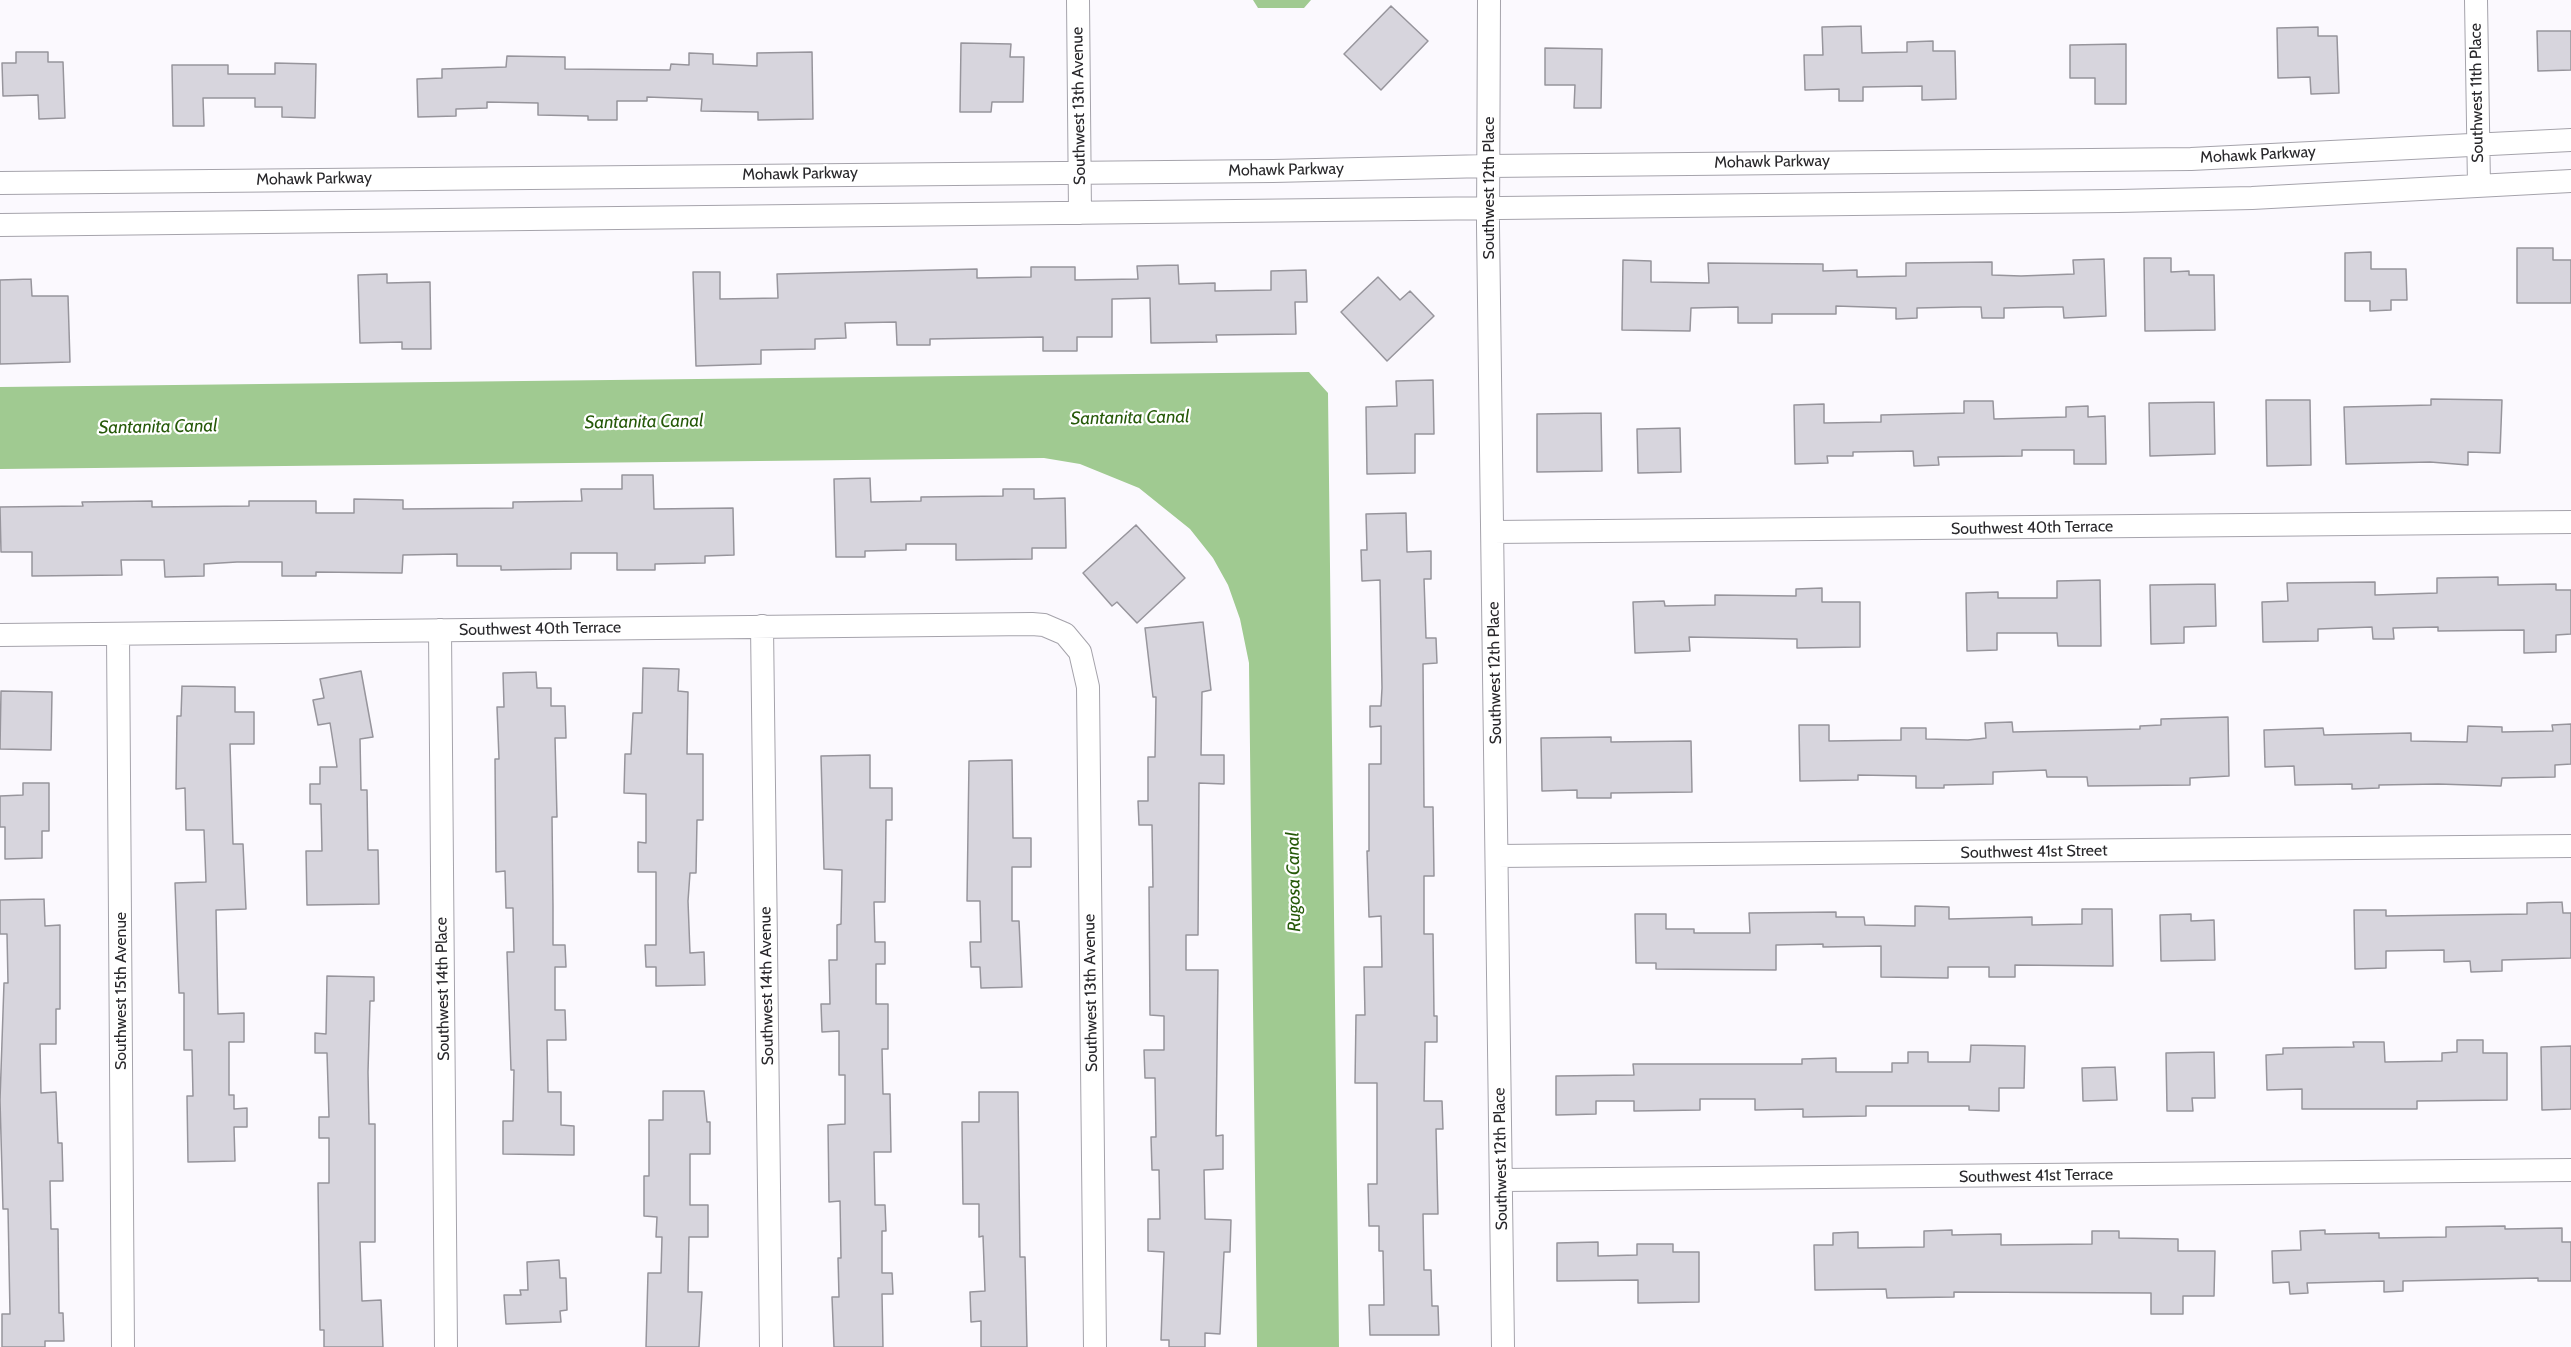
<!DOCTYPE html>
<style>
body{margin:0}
canvas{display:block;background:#fbf9fe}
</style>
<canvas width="2571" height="1347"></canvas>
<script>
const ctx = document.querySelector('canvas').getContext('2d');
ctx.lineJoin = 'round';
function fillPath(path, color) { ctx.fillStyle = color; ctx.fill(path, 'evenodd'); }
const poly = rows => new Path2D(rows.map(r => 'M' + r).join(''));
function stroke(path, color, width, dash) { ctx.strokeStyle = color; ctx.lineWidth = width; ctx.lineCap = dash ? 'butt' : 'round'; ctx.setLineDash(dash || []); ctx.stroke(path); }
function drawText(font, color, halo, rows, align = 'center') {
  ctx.font = font + ' Cabin,sans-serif'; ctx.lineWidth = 4.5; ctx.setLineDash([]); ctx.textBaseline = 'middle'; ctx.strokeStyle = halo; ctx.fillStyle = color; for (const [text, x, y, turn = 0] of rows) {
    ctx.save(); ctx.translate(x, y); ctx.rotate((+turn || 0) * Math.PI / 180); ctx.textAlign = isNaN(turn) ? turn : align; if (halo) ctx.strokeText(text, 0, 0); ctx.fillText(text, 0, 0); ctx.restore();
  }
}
fillPath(poly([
 [1253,0,1311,0,1304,8,1258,8],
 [1309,372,1328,393,1339,1347,1257,1347,1249,663,1240,619,1228,585,1213,558,1190,529,1139,488,1080,464,1044,458,0,469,0,387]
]), '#a0ca91');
const building = poly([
 [1391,6,1428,41,1381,90,1344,54,1391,6],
 [1861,26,1862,53,1907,52,1907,42,1933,41,1933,51,1955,51,1956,99,1922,100,1922,86,1863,87,1863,101,1839,101,1839,89,1805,90,1804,55,1823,55,1822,27,1861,26],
 [2318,27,2318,36,2337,36,2339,93,2311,94,2310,77,2278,78,2277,28,2318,27],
 [2537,31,2571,31,2571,70,2538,71,2537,31],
 [961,43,1011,44,1010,57,1024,57,1023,102,992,102,991,112,960,112,961,43],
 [2126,44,2126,104,2095,104,2095,78,2070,78,2070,45,2126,44],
 [1545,48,1602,49,1601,108,1574,108,1575,85,1545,85,1545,48],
 [16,52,48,52,48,62,63,62,65,118,39,119,38,95,3,96,2,63,16,63,16,52],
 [812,52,813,119,758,120,758,112,701,111,702,99,647,97,647,101,617,101,617,120,588,120,588,116,538,115,538,103,487,102,487,108,456,109,456,116,418,117,417,79,442,78,442,69,506,67,507,56,565,57,565,69,670,70,671,64,689,65,689,53,713,54,713,64,757,66,757,53,812,52],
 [275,63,316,64,315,118,282,117,282,107,255,107,255,98,203,98,204,126,173,126,172,65,228,65,228,74,275,74,275,63],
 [2517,248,2553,248,2553,260,2571,260,2571,303,2517,303,2517,248],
 [2371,252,2371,269,2406,269,2407,300,2391,300,2391,310,2370,311,2370,301,2345,301,2345,253,2371,252],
 [2144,258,2171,258,2171,272,2189,271,2189,275,2214,275,2215,330,2145,331,2144,258],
 [2104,259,2106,316,2064,318,2063,307,2046,307,2004,308,2004,318,1982,318,1981,307,1962,307,1917,308,1917,318,1896,319,1896,308,1836,306,1836,314,1772,314,1772,323,1738,323,1738,307,1691,308,1690,331,1622,330,1623,260,1651,261,1651,282,1709,283,1708,263,1823,264,1823,271,1857,270,1857,277,1906,276,1906,263,1992,262,1992,275,2021,276,2074,274,2073,260,2104,259],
 [1178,265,1179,284,1215,283,1215,291,1271,290,1271,271,1306,270,1307,302,1295,302,1296,334,1216,335,1217,342,1151,343,1150,298,1112,299,1112,337,1077,337,1077,351,1043,351,1043,337,930,339,930,345,897,345,896,322,845,323,846,338,815,339,815,349,761,350,761,364,696,366,693,272,720,272,720,299,778,298,777,274,977,269,977,278,1031,277,1031,267,1075,267,1075,280,1138,279,1137,266,1178,265],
 [387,274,387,283,430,282,431,349,402,349,402,342,360,343,358,275,387,274],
 [1378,277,1400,300,1410,291,1434,316,1387,361,1341,312,1378,277],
 [31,279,32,296,68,296,70,362,0,364,0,280,31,279],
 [1433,380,1434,434,1415,434,1415,473,1367,474,1366,407,1397,406,1396,381,1433,380],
 [2431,399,2502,400,2500,453,2468,452,2468,465,2430,462,2346,464,2344,407,2431,405,2431,399],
 [2266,400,2310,400,2311,465,2267,466,2266,400],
 [1964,401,1993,401,1994,419,2066,417,2066,407,2088,406,2088,417,2105,416,2106,464,2074,464,2074,450,2022,450,2022,456,1938,457,1939,465,1914,466,1913,451,1853,452,1853,456,1827,456,1828,463,1795,464,1794,405,1824,404,1824,423,1881,422,1881,415,1964,413,1964,401],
 [2214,402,2215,454,2150,456,2149,403,2214,402],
 [1601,413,1602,471,1537,472,1537,414,1601,413],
 [1680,428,1681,472,1638,473,1637,429,1680,428],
 [622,475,653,475,654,509,733,508,734,555,705,556,705,563,655,564,655,570,617,570,617,553,571,553,571,569,501,570,501,566,457,566,457,554,403,555,402,573,316,572,316,576,282,576,282,562,237,562,204,564,204,576,165,577,164,560,121,560,122,575,32,576,32,552,1,552,0,507,83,506,82,502,152,501,152,507,249,506,249,501,316,501,316,513,354,513,354,499,403,500,403,509,513,508,513,502,582,501,581,489,622,489,622,475],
 [870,478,871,502,921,501,921,497,1003,496,1003,489,1034,489,1034,499,1065,498,1066,548,1032,548,1032,559,956,560,956,544,906,544,906,550,865,551,865,557,836,557,834,479,870,478],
 [1406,513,1407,552,1431,551,1431,579,1424,579,1426,638,1436,638,1437,663,1423,664,1424,807,1433,807,1434,876,1424,876,1424,934,1433,934,1434,1016,1437,1016,1437,1042,1425,1042,1424,1101,1442,1101,1443,1129,1436,1129,1438,1214,1423,1214,1424,1270,1431,1270,1432,1306,1438,1306,1439,1335,1370,1335,1369,1305,1384,1305,1383,1251,1379,1251,1379,1226,1369,1226,1368,1184,1377,1184,1377,1083,1355,1083,1356,1015,1365,1015,1364,967,1382,967,1381,916,1369,917,1367,851,1369,851,1369,764,1381,764,1381,726,1370,727,1370,706,1381,706,1382,688,1380,580,1362,581,1361,550,1367,550,1366,514,1406,513],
 [1136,525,1185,578,1137,623,1117,602,1112,606,1083,573,1136,525],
 [2498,577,2498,585,2556,584,2556,590,2571,590,2571,634,2556,635,2556,652,2524,653,2524,630,2438,631,2438,627,2393,628,2394,639,2373,639,2372,627,2318,629,2318,641,2263,642,2262,602,2288,601,2287,583,2375,582,2375,595,2437,593,2437,578,2498,577],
 [2100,580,2101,646,2058,646,2057,633,1997,633,1997,650,1967,651,1966,593,1998,592,1998,598,2057,598,2057,581,2100,580],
 [2215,584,2216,626,2184,627,2184,643,2151,644,2150,585,2215,584],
 [1822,588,1822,602,1860,602,1860,647,1797,648,1797,639,1689,637,1690,651,1635,653,1633,602,1664,601,1665,606,1715,605,1715,595,1796,596,1796,589,1822,588],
 [1203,622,1211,690,1202,692,1201,755,1224,755,1224,784,1199,783,1198,935,1186,935,1186,970,1218,970,1216,1136,1223,1135,1223,1169,1204,1170,1205,1219,1231,1220,1230,1252,1224,1252,1220,1334,1205,1333,1205,1347,1169,1347,1169,1340,1161,1340,1164,1252,1148,1251,1148,1219,1160,1219,1159,1170,1152,1170,1151,1137,1156,1137,1155,1078,1145,1078,1144,1050,1164,1050,1164,1016,1150,1015,1149,887,1153,887,1152,825,1139,825,1138,801,1148,801,1148,757,1155,757,1156,697,1153,697,1145,628,1203,622],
 [643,668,679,669,678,691,688,692,687,754,703,754,703,820,697,820,696,873,690,873,688,901,690,953,704,952,705,985,656,986,656,967,646,967,645,945,656,945,656,872,638,872,638,842,646,843,646,794,624,793,625,754,631,754,633,713,642,713,643,668],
 [361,671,373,737,360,739,361,790,367,790,368,850,378,850,379,904,307,905,306,851,322,851,321,804,310,804,310,784,320,784,320,767,337,767,330,723,318,725,313,700,324,698,320,679,361,671],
 [536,672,537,688,551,688,551,706,565,706,566,738,555,738,557,817,552,817,553,907,553,945,565,945,566,967,555,967,555,1010,565,1010,566,1040,547,1040,548,1092,561,1092,561,1125,574,1126,574,1155,503,1154,503,1121,513,1121,514,1070,511,1070,507,952,514,952,513,908,506,908,505,871,496,872,495,759,499,759,497,707,504,707,503,673,536,672],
 [182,686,235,687,235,712,254,712,254,744,230,744,233,844,243,844,246,909,216,910,218,1014,244,1013,244,1042,229,1042,229,1095,234,1095,234,1109,247,1108,247,1127,234,1127,235,1161,188,1162,187,1096,193,1096,192,1050,184,1050,184,993,179,993,175,883,206,882,204,830,186,830,185,788,176,789,177,716,181,716,182,686],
 [1,691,52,692,51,750,0,749,1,691],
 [2228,717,2229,776,2190,778,2190,785,2088,786,2087,777,2047,777,2046,770,1993,772,1993,784,1944,785,1944,788,1916,788,1916,776,1858,775,1858,780,1800,781,1799,725,1829,725,1829,741,1901,740,1901,728,1926,728,1926,739,1968,740,1986,738,1985,723,2012,722,2013,732,2140,729,2140,726,2161,725,2161,719,2228,717],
 [2571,724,2571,764,2555,765,2555,777,2502,778,2501,786,2438,784,2379,785,2379,788,2352,789,2352,784,2295,785,2294,766,2265,767,2264,730,2323,728,2324,735,2411,733,2411,741,2467,742,2468,726,2502,727,2502,732,2553,731,2552,725,2571,724],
 [1611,737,1611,742,1691,741,1692,792,1611,793,1611,798,1577,798,1577,790,1542,791,1541,738,1611,737],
 [870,755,870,788,892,788,892,820,886,820,885,902,874,902,875,942,885,942,885,964,876,964,876,1004,888,1004,888,1049,882,1049,883,1094,890,1094,891,1152,874,1152,875,1205,885,1205,886,1231,882,1231,882,1273,892,1273,893,1294,882,1294,883,1347,834,1347,832,1297,839,1297,838,1258,841,1258,840,1201,829,1202,828,1125,845,1124,845,1075,839,1075,839,1031,822,1032,821,1004,830,1004,829,960,837,960,837,925,841,924,842,870,824,869,821,756,870,755],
 [1012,760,1013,838,1031,838,1031,867,1012,867,1012,921,1019,921,1022,987,981,988,980,967,971,967,970,942,981,942,980,901,967,901,969,761,1012,760],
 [23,783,49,783,49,831,42,831,42,858,5,859,5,827,0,827,0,796,23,795,23,783],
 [44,899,45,926,60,925,60,1009,56,1009,56,1044,40,1044,41,1093,56,1092,58,1143,62,1143,63,1181,50,1181,51,1229,58,1229,59,1313,63,1313,64,1341,45,1341,45,1347,2,1347,2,1314,10,1314,8,1209,3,1209,0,1100,4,983,8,983,7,934,0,934,0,900,44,899],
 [2562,902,2563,913,2571,913,2571,958,2502,960,2502,971,2471,972,2470,961,2444,962,2444,950,2386,951,2386,968,2355,969,2354,910,2386,910,2386,916,2527,914,2527,903,2562,902],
 [1915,906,1949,907,1949,919,2032,917,2032,925,2082,924,2082,909,2112,909,2113,966,2015,965,2015,977,1989,977,1989,967,1948,967,1948,978,1881,977,1881,946,1823,947,1823,944,1776,945,1776,970,1656,969,1656,963,1636,963,1635,914,1666,914,1666,929,1694,929,1694,933,1750,933,1749,913,1836,912,1836,917,1864,917,1865,925,1915,926,1915,906],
 [2191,914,2191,921,2214,920,2215,960,2161,961,2160,915,2191,914],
 [327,976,374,977,374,1001,370,1001,368,1072,369,1124,375,1124,375,1242,360,1242,362,1301,381,1300,383,1347,324,1347,324,1330,320,1330,318,1183,329,1183,329,1138,319,1138,319,1117,329,1117,327,1053,315,1053,315,1033,326,1034,327,976],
 [2457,1040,2483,1040,2483,1053,2507,1053,2507,1100,2417,1101,2417,1109,2302,1109,2302,1089,2267,1090,2266,1055,2283,1054,2283,1048,2354,1047,2353,1042,2384,1042,2385,1062,2442,1061,2442,1053,2457,1052,2457,1040],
 [1971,1045,2025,1046,2024,1088,1999,1088,1999,1111,1969,1110,1969,1106,1866,1106,1866,1116,1803,1117,1803,1109,1755,1110,1755,1099,1700,1099,1700,1110,1634,1111,1634,1101,1596,1101,1596,1114,1556,1115,1556,1076,1634,1075,1633,1064,1802,1064,1802,1059,1836,1058,1836,1072,1892,1072,1892,1063,1908,1063,1908,1052,1928,1052,1928,1062,1970,1062,1971,1045],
 [2571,1046,2571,1109,2542,1110,2541,1047,2571,1046],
 [2214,1052,2215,1098,2192,1098,2193,1111,2167,1111,2166,1053,2214,1052],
 [2115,1067,2117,1100,2083,1101,2082,1068,2115,1067],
 [663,1091,704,1091,707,1122,710,1122,710,1154,690,1154,690,1205,708,1205,708,1237,689,1237,688,1292,702,1292,699,1347,646,1347,648,1273,661,1273,662,1237,656,1237,657,1217,644,1216,644,1176,649,1176,649,1120,663,1120,663,1091],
 [979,1092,1018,1092,1020,1257,1025,1257,1027,1347,981,1347,981,1321,971,1322,970,1292,985,1291,983,1236,979,1237,979,1204,963,1204,962,1122,979,1122,979,1092],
 [2505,1226,2505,1229,2562,1228,2562,1242,2571,1242,2571,1281,2538,1281,2538,1278,2403,1281,2403,1291,2384,1292,2384,1281,2307,1283,2308,1293,2290,1294,2289,1282,2273,1283,2272,1251,2301,1250,2300,1231,2325,1230,2325,1234,2379,1233,2379,1238,2446,1237,2446,1227,2505,1226],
 [1952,1230,1952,1235,2001,1234,2001,1245,2092,1244,2092,1231,2119,1231,2119,1238,2178,1239,2178,1251,2215,1251,2214,1296,2183,1296,2183,1314,2151,1314,2151,1293,1954,1292,1954,1297,1887,1298,1886,1289,1815,1290,1814,1245,1833,1245,1833,1233,1858,1232,1858,1248,1924,1247,1924,1231,1952,1230],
 [1598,1242,1598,1256,1637,1255,1637,1244,1673,1244,1673,1252,1699,1252,1699,1302,1638,1303,1638,1280,1557,1281,1557,1243,1598,1242],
 [559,1260,560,1278,566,1278,567,1310,560,1311,561,1322,506,1324,504,1295,521,1295,520,1290,528,1290,527,1262,559,1260]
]);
fillPath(building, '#d7d5dd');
stroke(building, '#97959c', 1.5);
const minor = poly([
 [1078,0,1080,213],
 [1489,0,1488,226,1503,1347],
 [2476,0,2479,186],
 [0,183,1273,171,1488,166,2191,159,2571,140],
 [0,225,2118,201,2252,198,2571,181],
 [1493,532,2571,522],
 [762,626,771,1347],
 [440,630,446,1347],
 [118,634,123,1347],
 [0,635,1032,624,1044,625,1065,634,1080,652,1088,687,1095,1347],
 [1497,856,2571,846],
 [1502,1180,2571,1170]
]);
stroke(minor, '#a5a3ab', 24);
stroke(minor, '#fff', 22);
drawText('16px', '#29282b', '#fff', [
 ["Southwest 11th Place",2477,93,-91],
 ["Southwest 13th Avenue",1079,106,-91],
 ["Mohawk Parkway",2258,155,-3],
 ["Mohawk Parkway",1772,162,-1],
 ["Mohawk Parkway",1286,170,-1],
 ["Mohawk Parkway",800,174,-1],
 ["Mohawk Parkway",314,179,-1],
 ["Southwest 12th Place",1489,188,-90],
 ["Southwest 40th Terrace",2032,528,-1],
 ["Southwest 40th Terrace",540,629,-1],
 ["Southwest 12th Place",1495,673,-91],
 ["Southwest 41st Street",2034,852,-1],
 ["Southwest 14th Avenue",767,986,-91],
 ["Southwest 14th Place",443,989,-91],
 ["Southwest 15th Avenue",121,991,-90],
 ["Southwest 13th Avenue",1091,993,-91],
 ["Southwest 12th Place",1501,1159,-91],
 ["Southwest 41st Terrace",2036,1176,-1]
]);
drawText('italic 18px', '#265909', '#fff', [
 ["Santanita Canal",1130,418,-1],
 ["Santanita Canal",644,422,-1],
 ["Santanita Canal",158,427,-1],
 ["Rugosa Canal",1294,882,-91]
]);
</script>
